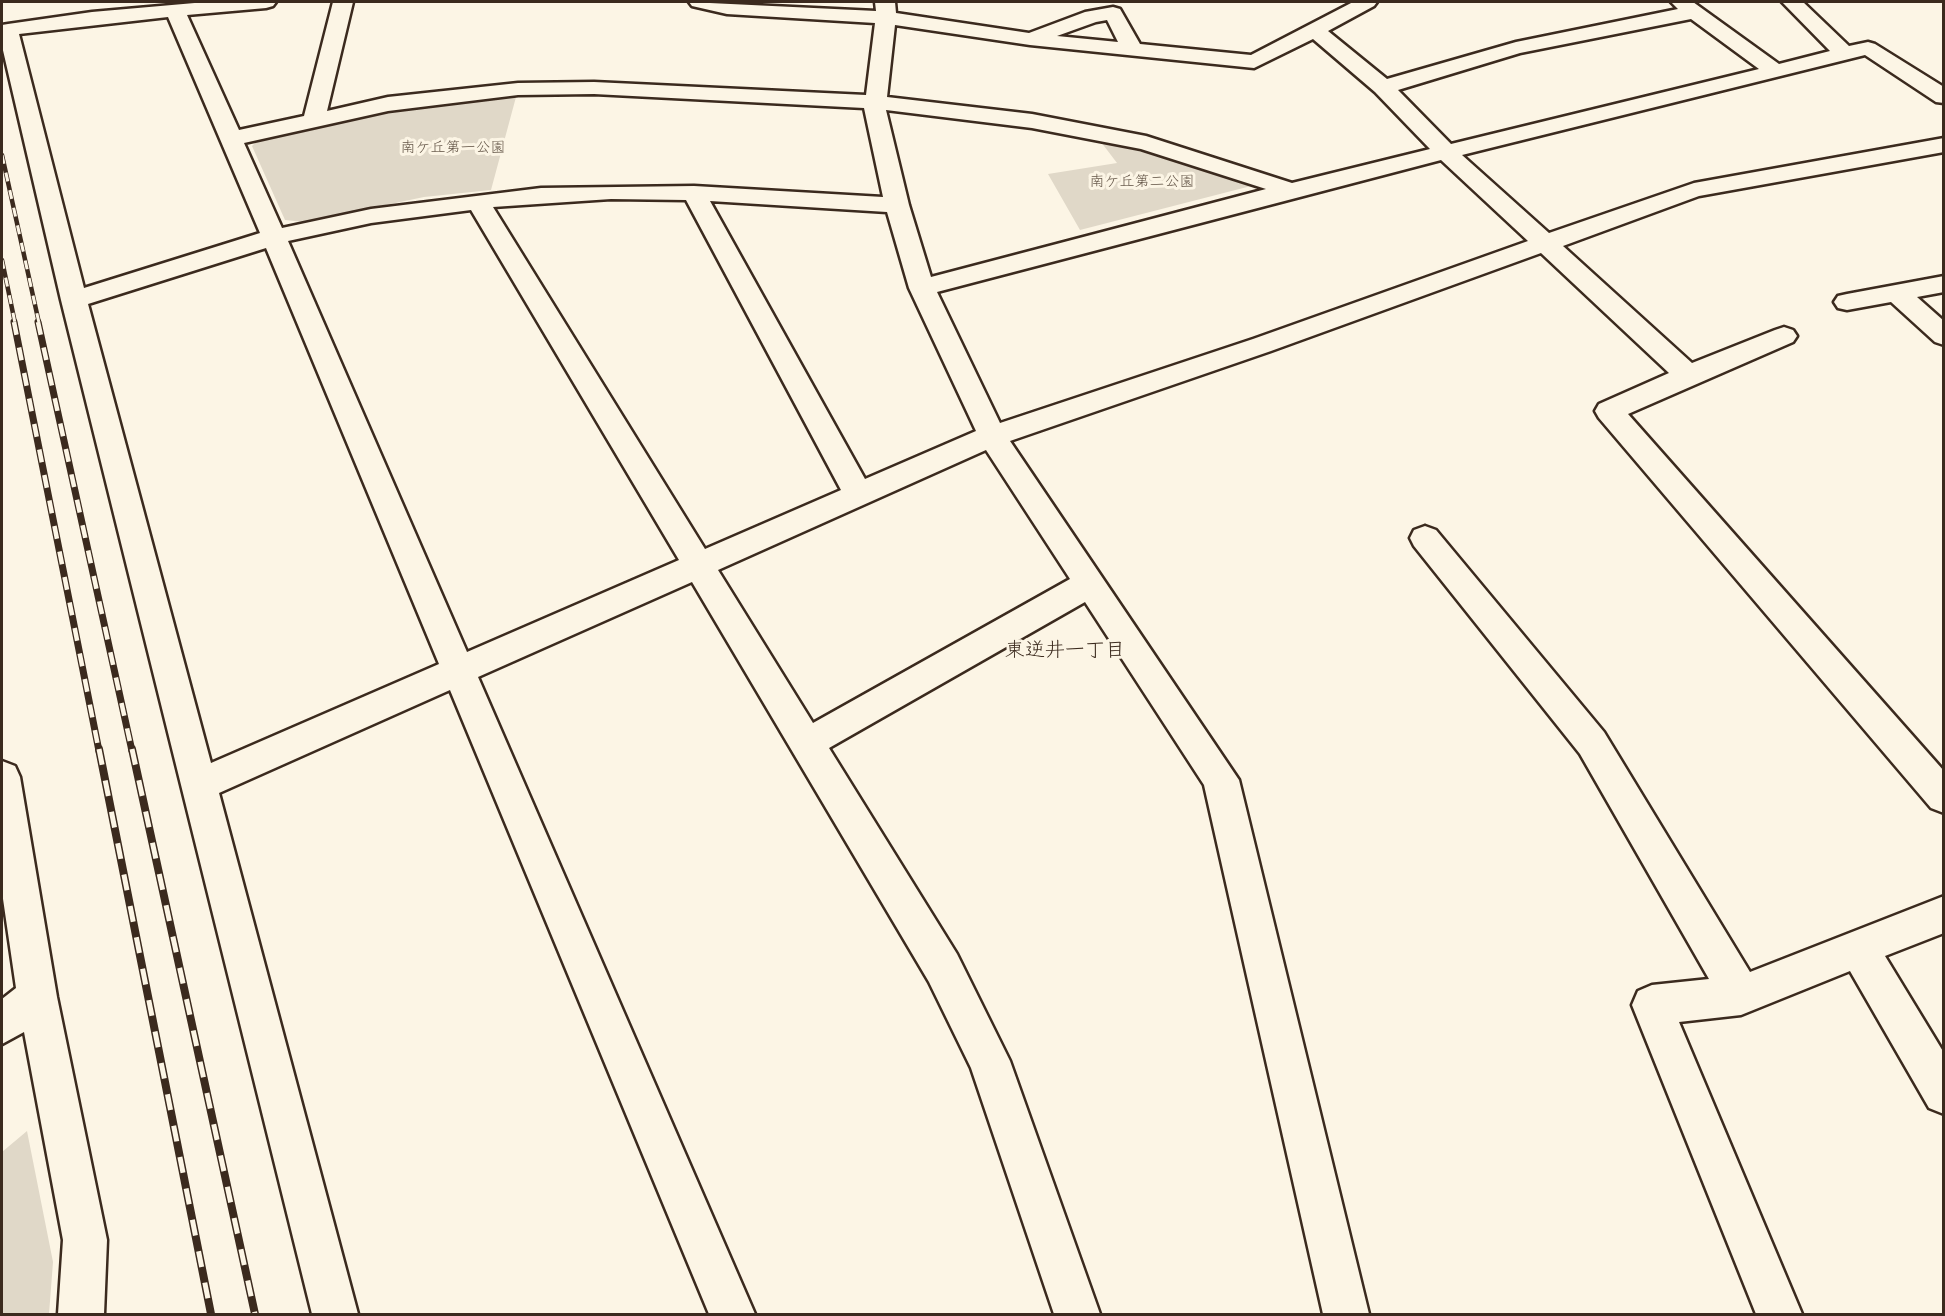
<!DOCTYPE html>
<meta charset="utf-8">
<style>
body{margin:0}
#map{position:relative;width:1945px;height:1316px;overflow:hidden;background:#fcf5e5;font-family:"Balsamiq Sans",sans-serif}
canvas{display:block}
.frame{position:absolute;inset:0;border:3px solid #3b2a1e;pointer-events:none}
</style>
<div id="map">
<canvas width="1945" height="1316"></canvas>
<div class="frame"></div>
</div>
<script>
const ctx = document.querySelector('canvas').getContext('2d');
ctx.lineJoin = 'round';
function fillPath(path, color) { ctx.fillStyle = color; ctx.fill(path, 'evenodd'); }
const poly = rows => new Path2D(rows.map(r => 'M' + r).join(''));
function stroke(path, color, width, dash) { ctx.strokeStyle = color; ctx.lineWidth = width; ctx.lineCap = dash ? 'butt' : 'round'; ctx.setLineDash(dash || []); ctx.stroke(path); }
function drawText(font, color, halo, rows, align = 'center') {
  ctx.font = font + ' "Balsamiq Sans","Klee One",sans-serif'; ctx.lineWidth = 6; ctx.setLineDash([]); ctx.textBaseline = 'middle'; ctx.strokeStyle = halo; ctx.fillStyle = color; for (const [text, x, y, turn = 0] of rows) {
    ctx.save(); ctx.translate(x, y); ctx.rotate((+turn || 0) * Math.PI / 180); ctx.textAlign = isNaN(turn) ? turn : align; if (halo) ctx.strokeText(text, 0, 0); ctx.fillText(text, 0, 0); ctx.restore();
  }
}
fillPath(poly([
 [516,97,491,190,424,197,304,222,285,220,252,146,259,139,384,112],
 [1101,142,1177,160,1251,186,1080,230,1048,174,1117,163],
 [27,1131,53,1262,49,1314,2,1314,2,1152]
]), '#e0d8c8');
const minor = poly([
 [206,2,276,2,273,6,266,8,187,15,239,130,304,116,333,2,353,2,327,111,388,97,518,83,594,82,866,95,875,23,727,14,692,6,689,2,876,11,875,2,895,2,896,13,1029,33,1085,12,1113,7,1120,9,1140,44,1251,55,1353,2,1377,2,1374,6,1328,31,1387,79,1516,42,1678,9,1671,2,1693,2,1779,64,1830,51,1782,2,1803,2,1849,46,1868,42,1875,44,1944,87,1944,103,1936,102,1865,55,1462,155,1549,233,1694,183,1944,138,1944,152,1699,196,1563,246,1692,363,1775,330,1784,327,1793,330,1797,336,1793,342,1628,414,1944,771,1944,813,1931,808,1599,418,1595,411,1599,404,1669,373,1541,253,1271,351,1010,441,1239,780,1369,1314,1323,1314,1204,785,1085,602,829,748,957,954,1010,1061,1100,1314,1054,1314,971,1068,929,982,692,582,478,677,755,1314,709,1314,450,690,219,793,358,1314,312,1314,61,300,2,46,2,25,8,24,92,12,206,2],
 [168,17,260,233,84,288,19,34,168,17],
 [1691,19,1759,69,1451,144,1398,90,1520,53,1691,19],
 [1107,20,1118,42,1057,36,1096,22,1107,20],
 [895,25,1030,45,1254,68,1313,39,1375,92,1430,149,1292,183,1146,136,1032,114,887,97,895,25],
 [594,94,864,108,883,197,694,186,541,188,371,209,282,228,244,143,388,111,518,95,594,94],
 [886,110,1032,128,1141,149,1266,189,931,277,909,205,886,110],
 [1441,160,1528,241,1253,339,1000,423,937,292,1441,160],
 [611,199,686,200,841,490,705,549,493,207,611,199],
 [710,201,887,212,909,288,976,431,865,479,710,201],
 [471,210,679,560,467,652,288,241,371,223,471,210],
 [266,248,439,664,211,763,88,304,266,248],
 [986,450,1070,579,813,723,718,570,986,450],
 [1944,276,1944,292,1917,297,1944,321,1944,345,1935,342,1891,302,1847,310,1838,308,1834,302,1838,296,1847,294,1944,276],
 [1425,526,1436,530,1604,732,1750,972,1944,896,1944,933,1885,956,1944,1053,1944,1114,1929,1108,1850,971,1741,1015,1679,1022,1802,1314,1756,1314,1632,1005,1638,991,1652,985,1709,979,1580,754,1414,546,1410,538,1414,530,1425,526],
 [2,761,15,766,20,777,57,997,107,1240,104,1314,58,1314,63,1240,24,1032,2,1044,2,999,16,988,2,892,2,761]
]);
stroke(minor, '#3b2a1e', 5);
fillPath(minor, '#fcf5e5');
const railFar2 = poly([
 [2,155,39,323],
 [2,260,15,323]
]);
const railFar1 = poly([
 [14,322,99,751],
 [38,322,132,751]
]);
const rail = poly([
 [99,749,211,1314],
 [132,749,255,1314]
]);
stroke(railFar2, '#3b2a1e', 4.5);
stroke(railFar1, '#3b2a1e', 7);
stroke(rail, '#3b2a1e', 8);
stroke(railFar2, '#fcf5e5', 3, [9]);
stroke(railFar1, '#fcf5e5', 4.5, [13]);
stroke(rail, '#fcf5e5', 5, [16]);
drawText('15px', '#645648', '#fcf5e5', [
 ["南ケ丘第一公園",453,148],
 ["南ケ丘第二公園",1142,182]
]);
drawText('20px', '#3b2a1e', '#fcf5e5', [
 ["東逆井一丁目",1065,651]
]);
</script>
